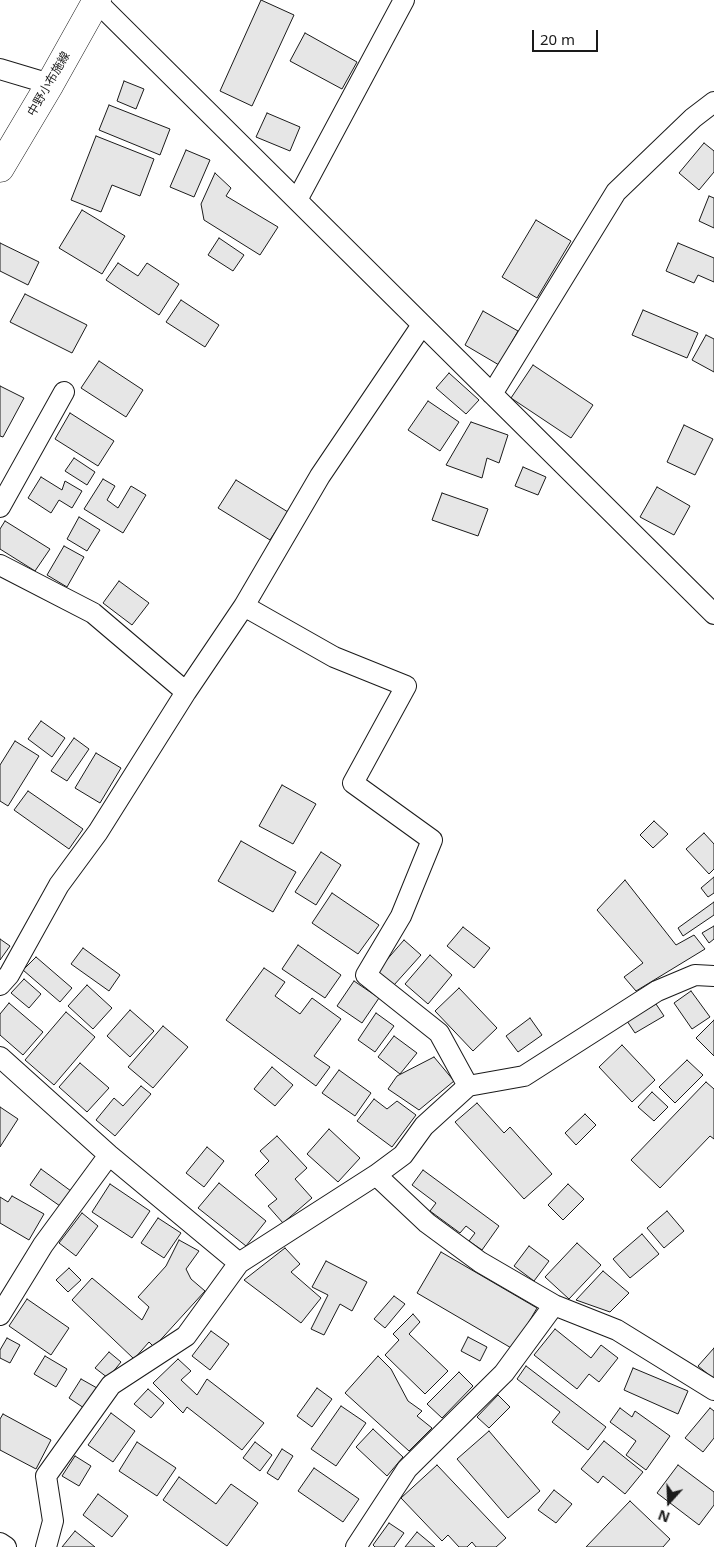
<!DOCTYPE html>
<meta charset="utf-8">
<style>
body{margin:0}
#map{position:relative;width:714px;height:1547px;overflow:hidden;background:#fff;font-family:"Noto Sans",sans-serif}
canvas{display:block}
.north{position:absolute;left:644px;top:1477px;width:50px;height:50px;-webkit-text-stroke:4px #fff;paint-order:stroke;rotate:200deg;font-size:14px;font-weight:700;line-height:20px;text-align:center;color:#1a1a1a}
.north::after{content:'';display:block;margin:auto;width:18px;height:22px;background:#1a1a1a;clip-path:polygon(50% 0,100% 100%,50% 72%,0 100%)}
.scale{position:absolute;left:532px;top:30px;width:66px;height:22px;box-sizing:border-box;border:2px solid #1a1a1a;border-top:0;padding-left:6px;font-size:15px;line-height:18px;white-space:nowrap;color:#1a1a1a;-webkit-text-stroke:4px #fff;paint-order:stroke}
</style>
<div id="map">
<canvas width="714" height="1547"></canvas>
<div class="north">N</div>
<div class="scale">20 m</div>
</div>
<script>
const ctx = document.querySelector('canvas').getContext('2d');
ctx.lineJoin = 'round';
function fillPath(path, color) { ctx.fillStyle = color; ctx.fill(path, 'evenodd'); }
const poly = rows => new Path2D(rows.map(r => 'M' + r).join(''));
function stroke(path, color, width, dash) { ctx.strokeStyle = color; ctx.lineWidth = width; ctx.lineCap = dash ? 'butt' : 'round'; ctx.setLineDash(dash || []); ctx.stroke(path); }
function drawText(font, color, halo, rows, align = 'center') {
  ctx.font = font + ' "Noto Sans","Noto Sans JP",sans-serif'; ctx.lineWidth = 4; ctx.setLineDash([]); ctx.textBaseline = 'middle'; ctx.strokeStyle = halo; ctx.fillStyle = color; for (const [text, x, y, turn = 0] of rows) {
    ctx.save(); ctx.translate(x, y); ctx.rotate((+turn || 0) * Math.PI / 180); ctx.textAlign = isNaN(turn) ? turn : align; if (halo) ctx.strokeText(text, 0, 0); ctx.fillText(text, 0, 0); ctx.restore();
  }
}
const building = poly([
 [261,0,294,15,252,106,220,91,261,0],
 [305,33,357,62,342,89,290,61,305,33],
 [124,81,144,89,136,109,117,101,124,81],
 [109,105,170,129,160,155,99,130,109,105],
 [267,113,300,127,290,151,256,137,267,113],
 [96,136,154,159,140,196,112,185,101,212,71,200,96,136],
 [704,143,714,151,714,172,699,190,679,173,704,143],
 [186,150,210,160,194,197,170,187,186,150],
 [215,173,231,188,226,196,278,227,260,255,204,220,201,204,215,173],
 [709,196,714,198,714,228,699,221,709,196],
 [82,210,125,236,102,274,59,248,82,210],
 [536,220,571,241,537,298,502,277,536,220],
 [219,238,244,255,233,271,208,255,219,238],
 [0,243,39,262,28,285,0,271,0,243],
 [678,243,714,258,714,282,698,275,694,283,666,271,678,243],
 [118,263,138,276,147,263,179,284,159,315,106,280,118,263],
 [25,294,87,325,72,353,10,322,25,294],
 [181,300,219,325,205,347,166,322,181,300],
 [643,310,698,333,687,358,632,335,643,310],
 [483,311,518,331,499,365,465,345,483,311],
 [706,335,714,339,714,372,692,360,706,335],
 [99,361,143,390,126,417,81,388,99,361],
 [533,365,593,405,571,438,511,398,533,365],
 [449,373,479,400,466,414,436,388,449,373],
 [0,386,24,398,3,437,0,436,0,386],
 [428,401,459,422,440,451,408,430,428,401],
 [70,413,114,441,98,466,55,439,70,413],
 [471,422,508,435,499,463,487,458,482,478,446,465,471,422],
 [684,425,713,439,695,475,667,462,684,425],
 [74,458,95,472,87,485,65,471,74,458],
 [523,467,546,477,538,495,515,486,523,467],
 [41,477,62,490,65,481,82,491,72,508,59,500,51,513,28,498,41,477],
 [103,479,115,486,107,500,118,508,131,486,146,495,123,533,84,509,103,479],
 [236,480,288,512,270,540,218,508,236,480],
 [657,487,690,506,674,535,640,517,657,487],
 [442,493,488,509,478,536,432,520,442,493],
 [79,517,100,530,87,551,67,539,79,517],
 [5,521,50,549,35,571,0,549,0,529,5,521],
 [64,546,84,557,67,587,47,575,64,546],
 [119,581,149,603,132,625,103,603,119,581],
 [41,721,65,738,52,757,28,739,41,721],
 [74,738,89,749,67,781,51,771,74,738],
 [15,741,39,756,8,806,0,801,0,765,15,741],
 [96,753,121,768,100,803,75,788,96,753],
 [282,785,316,804,293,844,259,826,282,785],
 [28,791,83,829,69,849,14,810,28,791],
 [654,821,668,834,653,848,640,835,654,821],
 [704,833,714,844,714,869,709,874,686,849,704,833],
 [241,841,296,872,273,912,218,881,241,841],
 [321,852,341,865,316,905,295,892,321,852],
 [714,877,714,893,708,897,701,888,714,877],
 [625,880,676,945,694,935,705,949,636,991,624,977,643,963,597,910,625,880],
 [332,893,379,925,358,954,312,923,332,893],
 [714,902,714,915,683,936,678,928,714,902],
 [714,926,714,939,709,943,702,933,714,926],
 [463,927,490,948,474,968,447,946,463,927],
 [0,939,10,946,0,960,0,939],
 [404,940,421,955,394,985,377,971,404,940],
 [298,945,341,975,325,998,282,969,298,945],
 [83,948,120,975,109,991,71,964,83,948],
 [430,955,452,975,428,1004,405,984,430,955],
 [36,957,72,988,60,1002,23,970,36,957],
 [264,968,285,982,275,996,300,1014,312,998,341,1019,314,1056,330,1067,316,1086,226,1020,264,968],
 [24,979,41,994,29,1008,11,993,24,979],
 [354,981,379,998,362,1023,337,1006,354,981],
 [87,985,112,1008,93,1029,68,1006,87,985],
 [459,988,497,1028,473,1051,435,1011,459,988],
 [691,991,710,1017,692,1029,674,1003,691,991],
 [9,1003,43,1032,23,1055,0,1035,0,1014,9,1003],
 [656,1004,664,1016,635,1033,627,1021,656,1004],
 [130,1010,154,1031,130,1057,107,1036,130,1010],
 [66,1012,95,1037,54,1085,25,1060,66,1012],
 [376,1013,394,1026,375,1052,358,1040,376,1013],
 [530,1018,542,1035,518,1052,506,1036,530,1018],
 [714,1020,714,1056,696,1038,714,1020],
 [163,1026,188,1047,153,1088,128,1067,163,1026],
 [394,1036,417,1053,400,1074,378,1057,394,1036],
 [622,1045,655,1080,632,1102,599,1067,622,1045],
 [434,1057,454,1081,419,1110,388,1089,397,1076,434,1057],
 [687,1060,703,1075,675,1103,659,1087,687,1060],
 [80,1063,109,1088,87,1112,59,1087,80,1063],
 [272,1067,293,1085,275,1106,254,1089,272,1067],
 [339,1070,371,1093,355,1116,322,1093,339,1070],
 [706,1082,714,1089,714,1139,710,1136,660,1188,631,1160,706,1082],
 [141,1086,151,1094,115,1136,96,1120,114,1098,123,1106,141,1086],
 [652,1092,668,1107,654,1121,638,1107,652,1092],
 [374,1099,387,1109,397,1101,416,1115,392,1147,357,1121,374,1099],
 [477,1103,504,1133,510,1127,552,1174,524,1199,455,1122,477,1103],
 [0,1107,18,1119,0,1147,0,1107],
 [585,1114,596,1125,576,1145,565,1133,585,1114],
 [329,1129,360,1158,338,1182,307,1154,329,1129],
 [277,1136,307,1168,295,1179,312,1198,283,1223,268,1206,277,1199,255,1175,269,1161,260,1151,277,1136],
 [207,1147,224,1161,204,1187,186,1173,207,1147],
 [41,1169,71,1191,60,1206,30,1185,41,1169],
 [423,1170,499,1226,482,1250,469,1241,475,1233,466,1226,460,1233,430,1211,436,1203,412,1185,423,1170],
 [219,1183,266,1221,246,1246,198,1208,219,1183],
 [110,1184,150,1211,132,1238,92,1212,110,1184],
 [568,1184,584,1199,563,1220,548,1205,568,1184],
 [12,1196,44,1214,29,1240,0,1223,0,1197,8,1202,12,1196],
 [667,1211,684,1231,664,1248,647,1228,667,1211],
 [82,1213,98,1226,76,1256,59,1243,82,1213],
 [158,1218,181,1233,164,1258,141,1243,158,1218],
 [642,1234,659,1254,630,1278,613,1259,642,1234],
 [179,1240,199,1251,186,1269,191,1279,205,1291,154,1347,149,1342,134,1359,72,1300,92,1278,142,1320,149,1307,138,1297,166,1266,179,1240],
 [577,1243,601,1265,569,1299,545,1277,577,1243],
 [529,1246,549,1261,534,1281,514,1266,529,1246],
 [285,1248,300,1264,291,1272,321,1298,301,1323,244,1280,285,1248],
 [441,1252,537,1308,513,1349,417,1293,441,1252],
 [326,1261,367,1282,352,1311,340,1304,324,1335,311,1329,328,1295,312,1287,326,1261],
 [69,1268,81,1280,68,1292,56,1280,69,1268],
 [603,1271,629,1293,610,1312,576,1300,603,1271],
 [394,1296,405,1304,385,1328,374,1319,394,1296],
 [27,1299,69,1328,51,1355,9,1326,27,1299],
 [413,1314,420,1322,409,1334,448,1371,425,1394,385,1355,399,1340,393,1334,413,1314],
 [555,1329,591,1358,601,1345,618,1358,599,1382,589,1374,577,1389,534,1355,555,1329],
 [211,1331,229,1344,210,1370,192,1356,211,1331],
 [468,1337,487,1347,480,1361,461,1351,468,1337],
 [7,1338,20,1345,10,1363,0,1358,0,1350,7,1338],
 [714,1348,714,1379,698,1366,714,1348],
 [109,1352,121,1362,108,1378,95,1368,109,1352],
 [45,1356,67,1369,56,1387,34,1374,45,1356],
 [378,1356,391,1369,408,1401,422,1411,417,1416,432,1428,409,1451,345,1393,378,1356],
 [178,1359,191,1371,181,1380,197,1395,207,1379,264,1423,242,1450,187,1407,183,1413,153,1383,178,1359],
 [526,1366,606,1427,588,1450,552,1422,560,1412,517,1379,526,1366],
 [633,1368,688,1391,678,1414,624,1390,633,1368],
 [459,1372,473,1386,442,1418,427,1404,459,1372],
 [81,1379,97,1388,84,1408,69,1398,81,1379],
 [317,1388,332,1399,312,1427,297,1416,317,1388],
 [148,1389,164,1403,151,1418,134,1404,148,1389],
 [498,1395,510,1407,489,1428,477,1417,498,1395],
 [341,1406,366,1423,336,1466,311,1449,341,1406],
 [620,1408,632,1417,635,1411,670,1436,646,1470,626,1455,636,1441,610,1422,620,1408],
 [710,1408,714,1411,714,1438,703,1452,685,1438,710,1408],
 [111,1413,135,1431,113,1462,88,1445,111,1413],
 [3,1414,51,1440,36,1469,0,1450,0,1419,3,1414],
 [373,1429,403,1457,387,1476,356,1447,373,1429],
 [489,1431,540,1491,508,1518,457,1459,489,1431],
 [604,1441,643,1472,625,1494,603,1476,598,1483,581,1469,604,1441],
 [137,1442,176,1468,157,1496,119,1471,137,1442],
 [255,1442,272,1455,260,1471,243,1458,255,1442],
 [282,1449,293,1456,278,1480,267,1473,282,1449],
 [75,1456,91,1466,79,1486,62,1476,75,1456],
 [437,1465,506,1538,496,1547,476,1547,472,1542,467,1547,459,1547,448,1535,442,1541,401,1498,437,1465],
 [678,1465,714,1492,714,1505,699,1525,657,1493,678,1465],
 [314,1468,359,1499,343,1522,298,1491,314,1468],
 [179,1477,216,1504,231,1484,258,1503,227,1546,163,1500,179,1477],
 [554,1490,572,1504,556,1523,538,1510,554,1490],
 [98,1494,128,1516,112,1537,83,1515,98,1494],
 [630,1501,670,1539,663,1547,586,1547,630,1501],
 [389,1523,404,1533,394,1547,375,1547,373,1545,389,1523],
 [75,1531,95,1547,62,1547,75,1531],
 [417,1532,435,1547,405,1547,417,1532]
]);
fillPath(building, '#e6e6e6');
stroke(building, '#1a1a1a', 1);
const minor = poly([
 [96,1,714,614],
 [0,69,50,84],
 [297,200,404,0],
 [492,394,616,192,693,118,714,102],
 [0,507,64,392],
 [0,565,93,613,186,692],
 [244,606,334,657,406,686,353,783,432,840,401,916,366,975,439,1033,468,1086],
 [0,985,9,975,59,885,98,832,186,692,244,606,320,476,422,325],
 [0,1057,109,1155,239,1263],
 [376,1175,427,1223,480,1262,554,1305,617,1330,714,1390],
 [0,1315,43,1245,109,1155],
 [0,1543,6,1547],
 [46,1547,53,1521,46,1476,111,1385,186,1336,239,1263,376,1175,403,1155,424,1126,468,1086,524,1076,657,991,695,975,714,976],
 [356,1547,407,1469,504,1373,554,1305]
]);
const secondary = poly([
 [0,168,50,84,97,0]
]);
stroke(minor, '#1a1a1a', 22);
stroke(secondary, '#1a1a1a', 29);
stroke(minor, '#fff', 20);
stroke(secondary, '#fff', 28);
drawText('12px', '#1a1a1a', '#fff', [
 ["中野小布施線",49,84,-60]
]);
</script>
